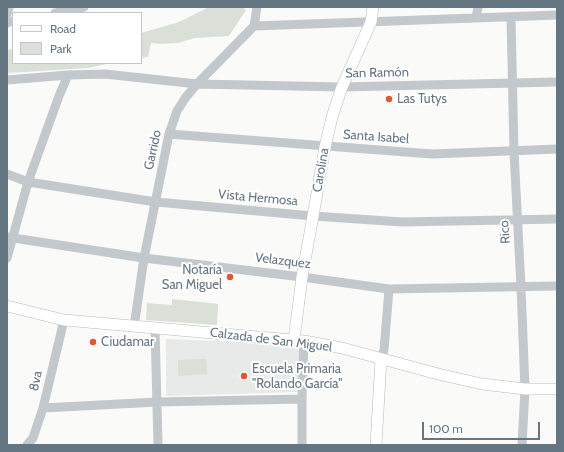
<!DOCTYPE html>
<meta charset="utf-8">
<style>
body{margin:0}
#map{position:relative;width:564px;height:452px;overflow:hidden;background:#fafaf8;font-family:Cabin,sans-serif}
canvas{display:block}
.frame{position:absolute;inset:0;border:8px solid #657683;pointer-events:none}
.legend{position:absolute;left:12px;top:12px;width:130px;height:52px;box-sizing:border-box;background:#fff;border:1px solid #c1c8cd;margin:0;padding:5px 7px;list-style:none;font-size:12px;color:#657683}
.legend li{display:flex;align-items:center;gap:8px;height:20px}
.legend b{width:20px;border:1px solid #c1c8cd}
.scale{position:absolute;left:422px;top:422px;width:118px;height:18px;box-sizing:border-box;border:2px solid #657683;border-top:0;padding-left:5px;font-size:12px;line-height:14px;white-space:nowrap;color:#657683;-webkit-text-stroke:3px #fff;paint-order:stroke}
</style>
<div id="map">
<canvas width="564" height="452"></canvas>
<div class="frame"></div>
<ul class="legend">
<li><b style="height:5px;background:#fff"></b>Road</li>
<li><b style="height:11px;background:#dadfd7"></b>Park</li>
</ul>
<div class="scale">100 m</div>
</div>
<script>
const ctx = document.querySelector('canvas').getContext('2d');
ctx.lineJoin = 'round';
function fillPath(path, color) { ctx.fillStyle = color; ctx.fill(path, 'evenodd'); }
const poly = rows => new Path2D(rows.map(r => 'M' + r).join(''));
function stroke(path, color, width, dash) { ctx.strokeStyle = color; ctx.lineWidth = width; ctx.lineCap = dash ? 'butt' : 'round'; ctx.setLineDash(dash || []); ctx.stroke(path); }
function drawText(font, color, halo, rows, align = 'center') {
  ctx.font = font + ' Cabin,sans-serif'; ctx.lineWidth = 4; ctx.setLineDash([]); ctx.textBaseline = 'middle'; ctx.strokeStyle = halo; ctx.fillStyle = color; for (const [text, x, y, turn = 0] of rows) {
    ctx.save(); ctx.translate(x, y); ctx.rotate((+turn || 0) * Math.PI / 180); ctx.textAlign = isNaN(turn) ? turn : align; if (halo) ctx.strokeText(text, 0, 0); ctx.fillText(text, 0, 0); ctx.restore();
  }
}
fillPath(poly([
 [166,339,300,344,299,392,166,396]
]), '#e8e9e9');
fillPath(poly([
 [209,7,242,7,246,10,229,36,195,38,178,43,162,44,151,43,148,57,141,58,141,33,179,22],
 [11,49,13,51,13,63,111,63,88,68,7,73,7,50],
 [172,299,218,304,217,325,146,320,147,303,172,305],
 [206,359,207,374,178,376,178,360]
]), '#dadfd7');
const major = poly([
 [7,306,64,320,304,341,342,348,438,374,482,384,525,389,557,389],
 [294,340,302,277,313,216,325,147,332,117,342,87,371,22,373,7],
 [376,445,381,359]
]);
stroke(major, '#b5babe', 12);
stroke(poly([
 [55,13,84,7],
 [7,14,9,7],
 [511,17,514,152,521,287,525,389,522,445],
 [476,18,478,7],
 [7,23,13,21],
 [254,26,557,15],
 [7,80,68,75,105,74,197,84,342,87,557,82],
 [169,134,432,154,557,149],
 [7,174,28,182,156,202,313,216,402,222,557,219],
 [7,237,144,258,302,277,389,289,557,286],
 [7,258,28,182,59,96,68,75],
 [134,327,144,258,169,134,177,111,186,97,197,84,254,26,257,7],
 [155,328,158,445],
 [381,359,384,350,389,289],
 [43,408,157,402,302,399],
 [27,445,33,438,43,408,64,320],
 [302,445,302,399,304,341]
]), '#c3c8cc', 9);
stroke(major, '#fff', 11);
for (const [x, y, r, color] of [
 [389,99,4,"#e4572e"],
 [230,277,4,"#e4572e"],
 [93,342,4,"#e4572e"],
 [244,376,4,"#e4572e"]
]) { const dot = new Path2D(); dot.arc(x, y, r, 0, 2 * Math.PI); ctx.fillStyle = color; ctx.fill(dot); stroke(dot, '#fff', 1.5); }
drawText('13px', '#657683', '#fff', [
 ["San Ramón",377,73,-1],
 ["Santa Isabel",376,137,4],
 ["Garrido",153,150,-78],
 ["Carolina",321,170,-80],
 ["Vista Hermosa",258,198,5],
 ["Rico",505,232,-94],
 ["Velazquez",283,261,7],
 ["Calzada de San Miguel",271,340,7],
 ["8va",36,381,-77]
]);
drawText('13px', '#657683', '#fff', [
 ["Las Tutys",397,99],
 ["Notaría",222,270,"right"],
 ["San Miguel",222,285,"right"],
 ["Ciudamar",101,342],
 ["Escuela Primaria",252,369],
 ["\"Rolando García\"",252,384]
], 'left');
</script>
